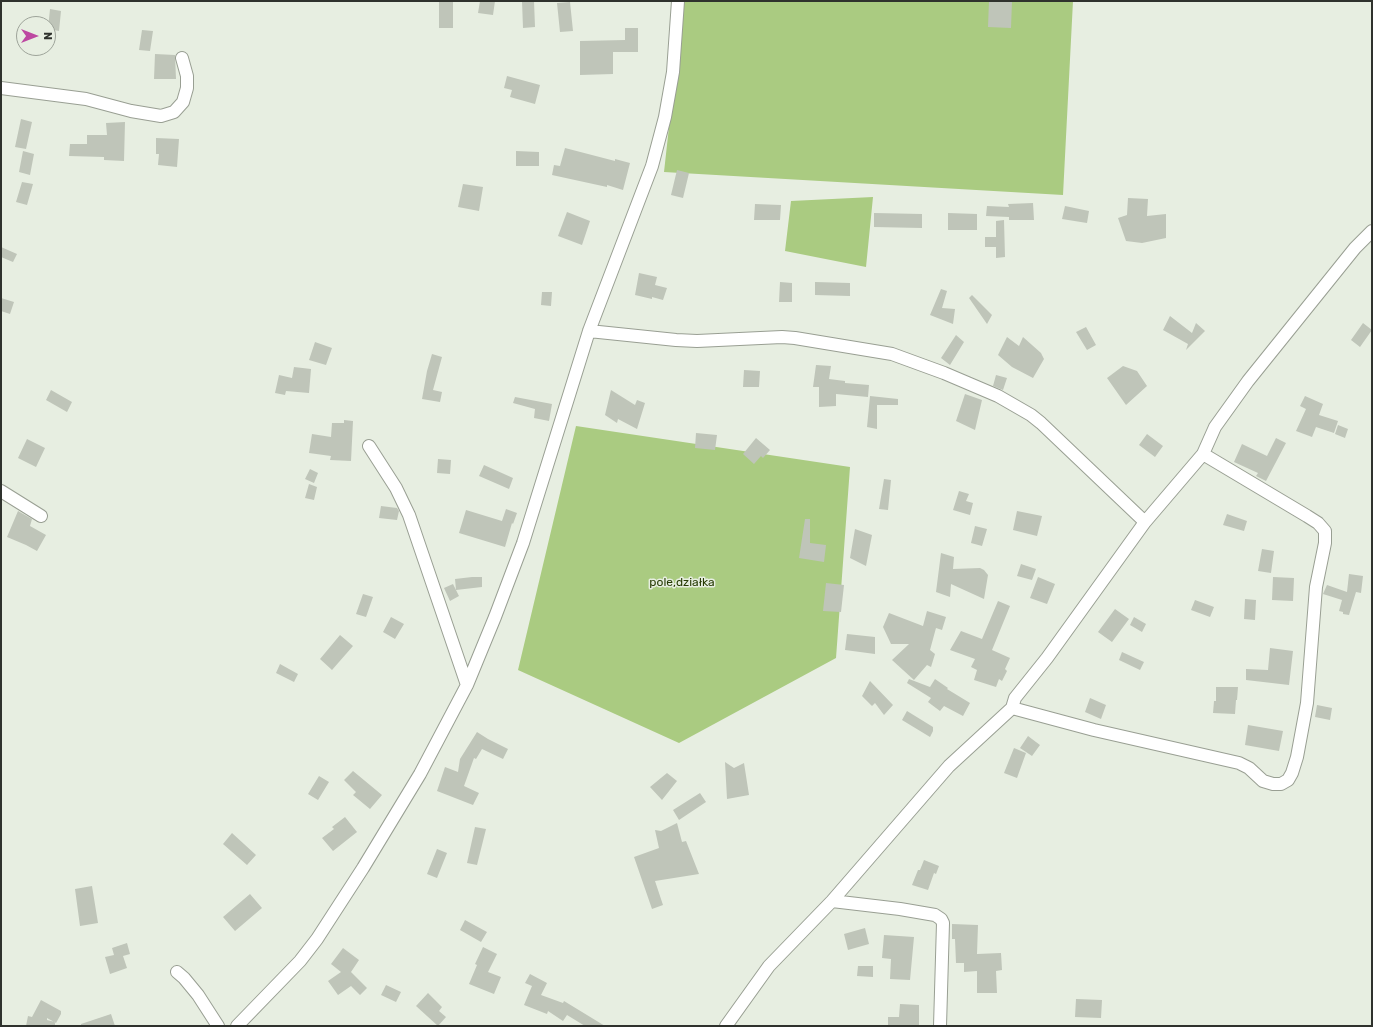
<!DOCTYPE html>
<meta charset="utf-8">
<style>
body{margin:0}
#map{position:relative;width:1373px;height:1027px;overflow:hidden;background:#e7eee1;font-family:Rubik,sans-serif}
canvas{display:block}
.frame{position:absolute;inset:0;border:2px solid #2f322d;pointer-events:none}
.north{position:absolute;left:16px;top:16px;width:40px;height:40px;box-sizing:border-box;background:#e7eee1;border:1px solid #9da399;border-radius:50%;rotate:90deg;font-size:11px;font-weight:700;line-height:16px;text-align:center;color:#2f322d}
.north::after{content:'';display:block;margin:auto;width:14px;height:18px;background:#bd48a1;clip-path:polygon(50% 0,100% 100%,50% 72%,0 100%)}
</style>
<div id="map">
<canvas width="1373" height="1027"></canvas>
<div class="frame"></div>
<div class="north">N</div>
</div>
<script>
const ctx = document.querySelector('canvas').getContext('2d');
ctx.lineJoin = 'round';
function fillPath(path, color) { ctx.fillStyle = color; ctx.fill(path, 'evenodd'); }
const poly = rows => new Path2D(rows.map(r => 'M' + r).join(''));
function stroke(path, color, width, dash) { ctx.strokeStyle = color; ctx.lineWidth = width; ctx.lineCap = dash ? 'butt' : 'round'; ctx.setLineDash(dash || []); ctx.stroke(path); }
function drawText(font, color, halo, rows, align = 'center') {
  ctx.font = font + ' Rubik,sans-serif'; ctx.lineWidth = 3; ctx.setLineDash([]); ctx.textBaseline = 'middle'; ctx.strokeStyle = halo; ctx.fillStyle = color; for (const [text, x, y, turn = 0] of rows) {
    ctx.save(); ctx.translate(x, y); ctx.rotate((+turn || 0) * Math.PI / 180); ctx.textAlign = isNaN(turn) ? turn : align; if (halo) ctx.strokeText(text, 0, 0); ctx.fillText(text, 0, 0); ctx.restore();
  }
}
fillPath(poly([
 [683,1,1073,1,1063,195,664,172],
 [873,197,866,267,785,251,791,201],
 [576,426,850,467,836,658,679,743,518,670]
]), '#aacb81');
fillPath(poly([
 [439,1,453,1,453,28,439,28],
 [480,1,495,1,493,15,478,13],
 [522,1,534,1,535,27,523,28],
 [989,1,1012,1,1011,28,988,27],
 [570,2,573,31,560,32,557,3],
 [50,9,61,11,59,31,48,29],
 [625,28,638,28,638,52,613,52,613,74,580,75,580,41,625,40],
 [142,30,153,31,150,51,139,50],
 [155,54,175,55,176,79,154,79],
 [507,76,540,85,535,104,510,97,512,90,504,88],
 [21,119,32,122,26,149,15,147],
 [125,122,124,161,104,160,104,157,69,156,70,144,87,144,87,135,107,135,106,123],
 [156,138,179,139,177,167,158,165,159,154,156,154],
 [565,148,615,161,615,159,630,163,623,190,607,185,607,187,552,175,554,165,560,166],
 [23,151,34,154,30,175,19,172],
 [516,151,539,152,539,166,516,166],
 [677,170,689,173,683,198,671,195],
 [22,182,33,184,27,205,16,202],
 [463,184,483,187,479,211,458,207],
 [1128,198,1148,199,1147,216,1166,214,1166,238,1142,243,1126,241,1118,218,1127,215],
 [1033,203,1034,220,1009,220,1009,217,986,216,987,206,1009,207,1008,204],
 [755,204,781,205,780,220,754,220],
 [1065,206,1089,211,1087,223,1062,219],
 [567,212,590,221,582,245,558,236],
 [874,213,922,214,922,228,874,227],
 [948,213,977,214,977,230,948,230],
 [1004,220,1005,257,996,258,996,247,985,247,985,237,996,237,996,221],
 [1,247,17,254,13,262,1,257],
 [639,273,657,277,655,285,667,288,663,300,652,297,652,299,635,295],
 [780,282,792,283,792,302,779,302],
 [815,282,850,283,850,296,815,295],
 [941,289,947,291,942,308,955,309,953,324,930,315],
 [542,292,552,292,551,306,541,305],
 [972,295,992,315,987,324,969,298],
 [1,298,14,302,10,314,1,311],
 [1170,316,1192,333,1196,323,1205,331,1186,350,1188,344,1163,330],
 [1363,323,1372,330,1360,347,1351,340],
 [1086,327,1096,345,1087,350,1076,332],
 [956,335,964,342,950,365,941,358],
 [1007,337,1019,346,1023,337,1041,353,1044,359,1033,378,1012,367,998,355],
 [315,342,332,348,326,365,309,360],
 [432,354,442,357,433,390,442,392,440,402,422,399,427,371],
 [816,365,831,366,829,379,845,381,845,383,869,385,868,397,836,394,836,406,819,407,819,387,813,387],
 [1123,366,1137,371,1147,386,1126,405,1107,378],
 [294,367,311,369,309,393,286,391,285,395,275,393,279,375,292,378],
 [744,370,760,371,759,387,743,387],
 [996,375,1007,378,1003,390,993,386],
 [51,390,72,402,67,412,46,400],
 [611,390,635,405,637,400,645,403,637,429,618,419,617,423,605,415],
 [965,394,982,400,975,430,956,421],
 [870,396,898,399,898,405,877,405,877,429,867,427],
 [1305,396,1323,404,1319,415,1338,421,1334,433,1316,427,1312,437,1296,431,1306,409,1300,406],
 [515,397,552,404,549,421,534,418,535,409,513,403],
 [344,420,353,421,351,461,330,460,331,456,309,453,312,434,331,437,332,423,344,423],
 [1338,425,1348,429,1345,438,1335,434],
 [696,433,717,435,715,450,695,448],
 [1147,434,1163,446,1155,457,1139,445],
 [756,438,770,450,763,458,761,456,754,464,743,454],
 [1276,438,1286,443,1266,481,1256,476,1258,473,1234,462,1242,444,1267,456],
 [27,439,45,448,36,467,18,458],
 [438,459,451,460,450,474,437,473],
 [484,465,513,478,509,489,479,476],
 [310,469,318,473,314,483,305,479],
 [884,479,891,480,888,510,879,509],
 [309,484,317,487,314,500,305,498],
 [959,491,969,494,966,501,973,503,970,515,953,510],
 [381,506,397,508,399,511,397,520,379,518],
 [506,509,517,513,513,524,512,523,505,547,459,533,466,510,502,521],
 [18,511,32,519,30,526,46,535,37,551,26,545,7,537],
 [1017,511,1042,516,1037,536,1013,530],
 [1227,514,1247,521,1244,531,1223,525],
 [805,519,810,519,810,543,826,545,824,562,799,558],
 [975,526,987,529,982,546,971,543],
 [855,529,872,535,866,566,850,558],
 [1262,549,1274,551,1271,573,1258,571],
 [941,553,954,557,953,569,980,568,984,570,988,575,984,599,951,584,950,597,936,592],
 [1021,564,1036,569,1032,580,1017,576],
 [1349,574,1363,576,1361,593,1356,592,1349,615,1343,614,1343,612,1339,611,1342,600,1323,594,1327,585,1347,592],
 [472,577,482,577,482,587,456,590,455,579],
 [1038,577,1055,584,1047,604,1030,598],
 [1273,577,1294,578,1293,601,1272,600],
 [826,583,844,585,841,612,823,611],
 [453,584,459,596,450,601,444,588],
 [363,594,373,597,366,617,356,614],
 [1245,599,1256,600,1255,620,1244,619],
 [1195,600,1214,607,1210,617,1191,610],
 [998,601,1010,606,992,650,1010,658,1005,669,1007,671,1002,681,999,679,996,687,974,680,977,670,971,667,975,659,950,650,961,631,982,639],
 [1115,609,1129,619,1112,642,1098,632],
 [927,611,946,617,942,630,936,628,930,650,935,654,931,667,927,665,914,680,892,660,909,644,891,644,883,627,889,613,923,626],
 [391,617,404,624,395,639,383,632],
 [1134,617,1146,624,1142,632,1130,625],
 [847,634,875,637,875,654,845,650],
 [340,635,353,646,332,670,320,659],
 [1270,648,1293,651,1289,685,1246,680,1246,669,1268,670],
 [1122,652,1144,662,1140,670,1119,660],
 [280,664,298,674,294,682,276,673],
 [909,679,930,687,935,679,948,688,947,689,970,703,963,716,944,706,940,711,928,702,931,698,907,683],
 [870,681,893,705,884,715,875,703,872,706,862,696],
 [1216,687,1238,687,1237,700,1236,700,1235,714,1213,713,1214,701,1216,701],
 [1090,698,1106,705,1101,719,1085,712],
 [1317,705,1332,708,1330,720,1315,717],
 [907,711,933,727,933,731,930,737,902,720],
 [1248,725,1283,731,1279,751,1245,745],
 [477,732,488,739,508,749,503,759,482,749,476,759,474,758,464,786,479,793,473,805,437,791,445,767,458,772,460,759],
 [1028,736,1040,745,1032,756,1020,748],
 [1014,748,1026,753,1017,778,1004,773],
 [725,762,734,768,744,763,749,795,727,799],
 [353,771,382,795,370,809,353,795,356,792,344,780],
 [667,773,677,781,662,800,650,787],
 [319,776,329,782,318,800,308,794],
 [700,793,706,802,679,820,673,810],
 [345,817,357,832,333,851,322,838,334,829,332,827],
 [677,823,682,842,686,841,699,874,655,881,663,905,652,909,634,857,659,848,655,830,661,831],
 [475,827,486,829,477,865,467,863],
 [232,833,256,855,247,865,223,844],
 [437,849,447,853,437,878,427,874],
 [924,860,939,866,936,874,934,873,928,890,912,885,918,870,920,870],
 [92,886,98,923,80,926,75,889],
 [250,894,262,908,235,931,223,917],
 [465,920,487,932,481,942,460,930],
 [952,924,978,925,977,954,1001,953,1002,970,996,971,997,993,977,993,977,971,964,972,964,963,956,963,955,939,952,939],
 [865,928,869,944,848,950,844,934],
 [884,935,914,937,910,980,890,979,891,959,882,958],
 [127,943,130,954,123,956,127,968,110,974,105,957,114,955,112,948],
 [483,947,497,954,488,972,501,977,494,994,469,984,477,965,475,964],
 [343,948,359,960,351,972,367,988,360,995,351,986,338,995,328,981,341,972,331,964],
 [858,966,873,966,873,977,857,976],
 [530,974,547,983,541,995,563,1003,564,1001,605,1026,585,1026,567,1015,563,1021,548,1011,547,1014,524,1005,532,986,525,983],
 [386,985,401,992,396,1002,381,995],
 [428,993,442,1007,439,1011,446,1017,438,1026,416,1006],
 [1076,999,1102,1000,1101,1018,1075,1017],
 [41,1000,61,1011,61,1014,56,1023,47,1018,47,1020,55,1022,55,1026,26,1026,28,1016,32,1017],
 [900,1004,919,1005,919,1026,888,1026,888,1017,899,1017],
 [111,1014,115,1026,81,1026,81,1024]
]), '#bfc5b9');
const minor = poly([
 [1,88,86,99,131,111,161,116,174,112,183,102,187,88,187,76,182,58],
 [589,331,676,340,697,341,782,337,795,338,892,354,944,373,998,396,1031,415,1041,423,1145,522],
 [369,446,396,488,409,515,467,685],
 [1,491,41,516],
 [1012,708,1094,730,1239,763,1249,768,1263,781,1273,784,1281,784,1288,780,1292,773,1297,757,1307,703,1316,587,1325,543,1325,531,1318,523,1307,516,1203,454],
 [832,901,900,909,935,915,941,919,943,923,940,1026],
 [177,972,184,978,198,995,218,1026],
 [237,1026,300,961,317,939,363,868,420,774,467,685,495,617,523,543,589,331,652,166,665,117,673,72,678,1],
 [726,1026,769,966,832,901,949,766,1012,708,1015,698,1047,658,1145,522,1203,454,1215,427,1248,381,1355,248,1372,231]
]);
stroke(minor, '#999f93', 14);
stroke(minor, '#fff', 12);
drawText('12px', '#273b04', '#e7eee1', [
 ["pole,działka",682,583]
]);
</script>
